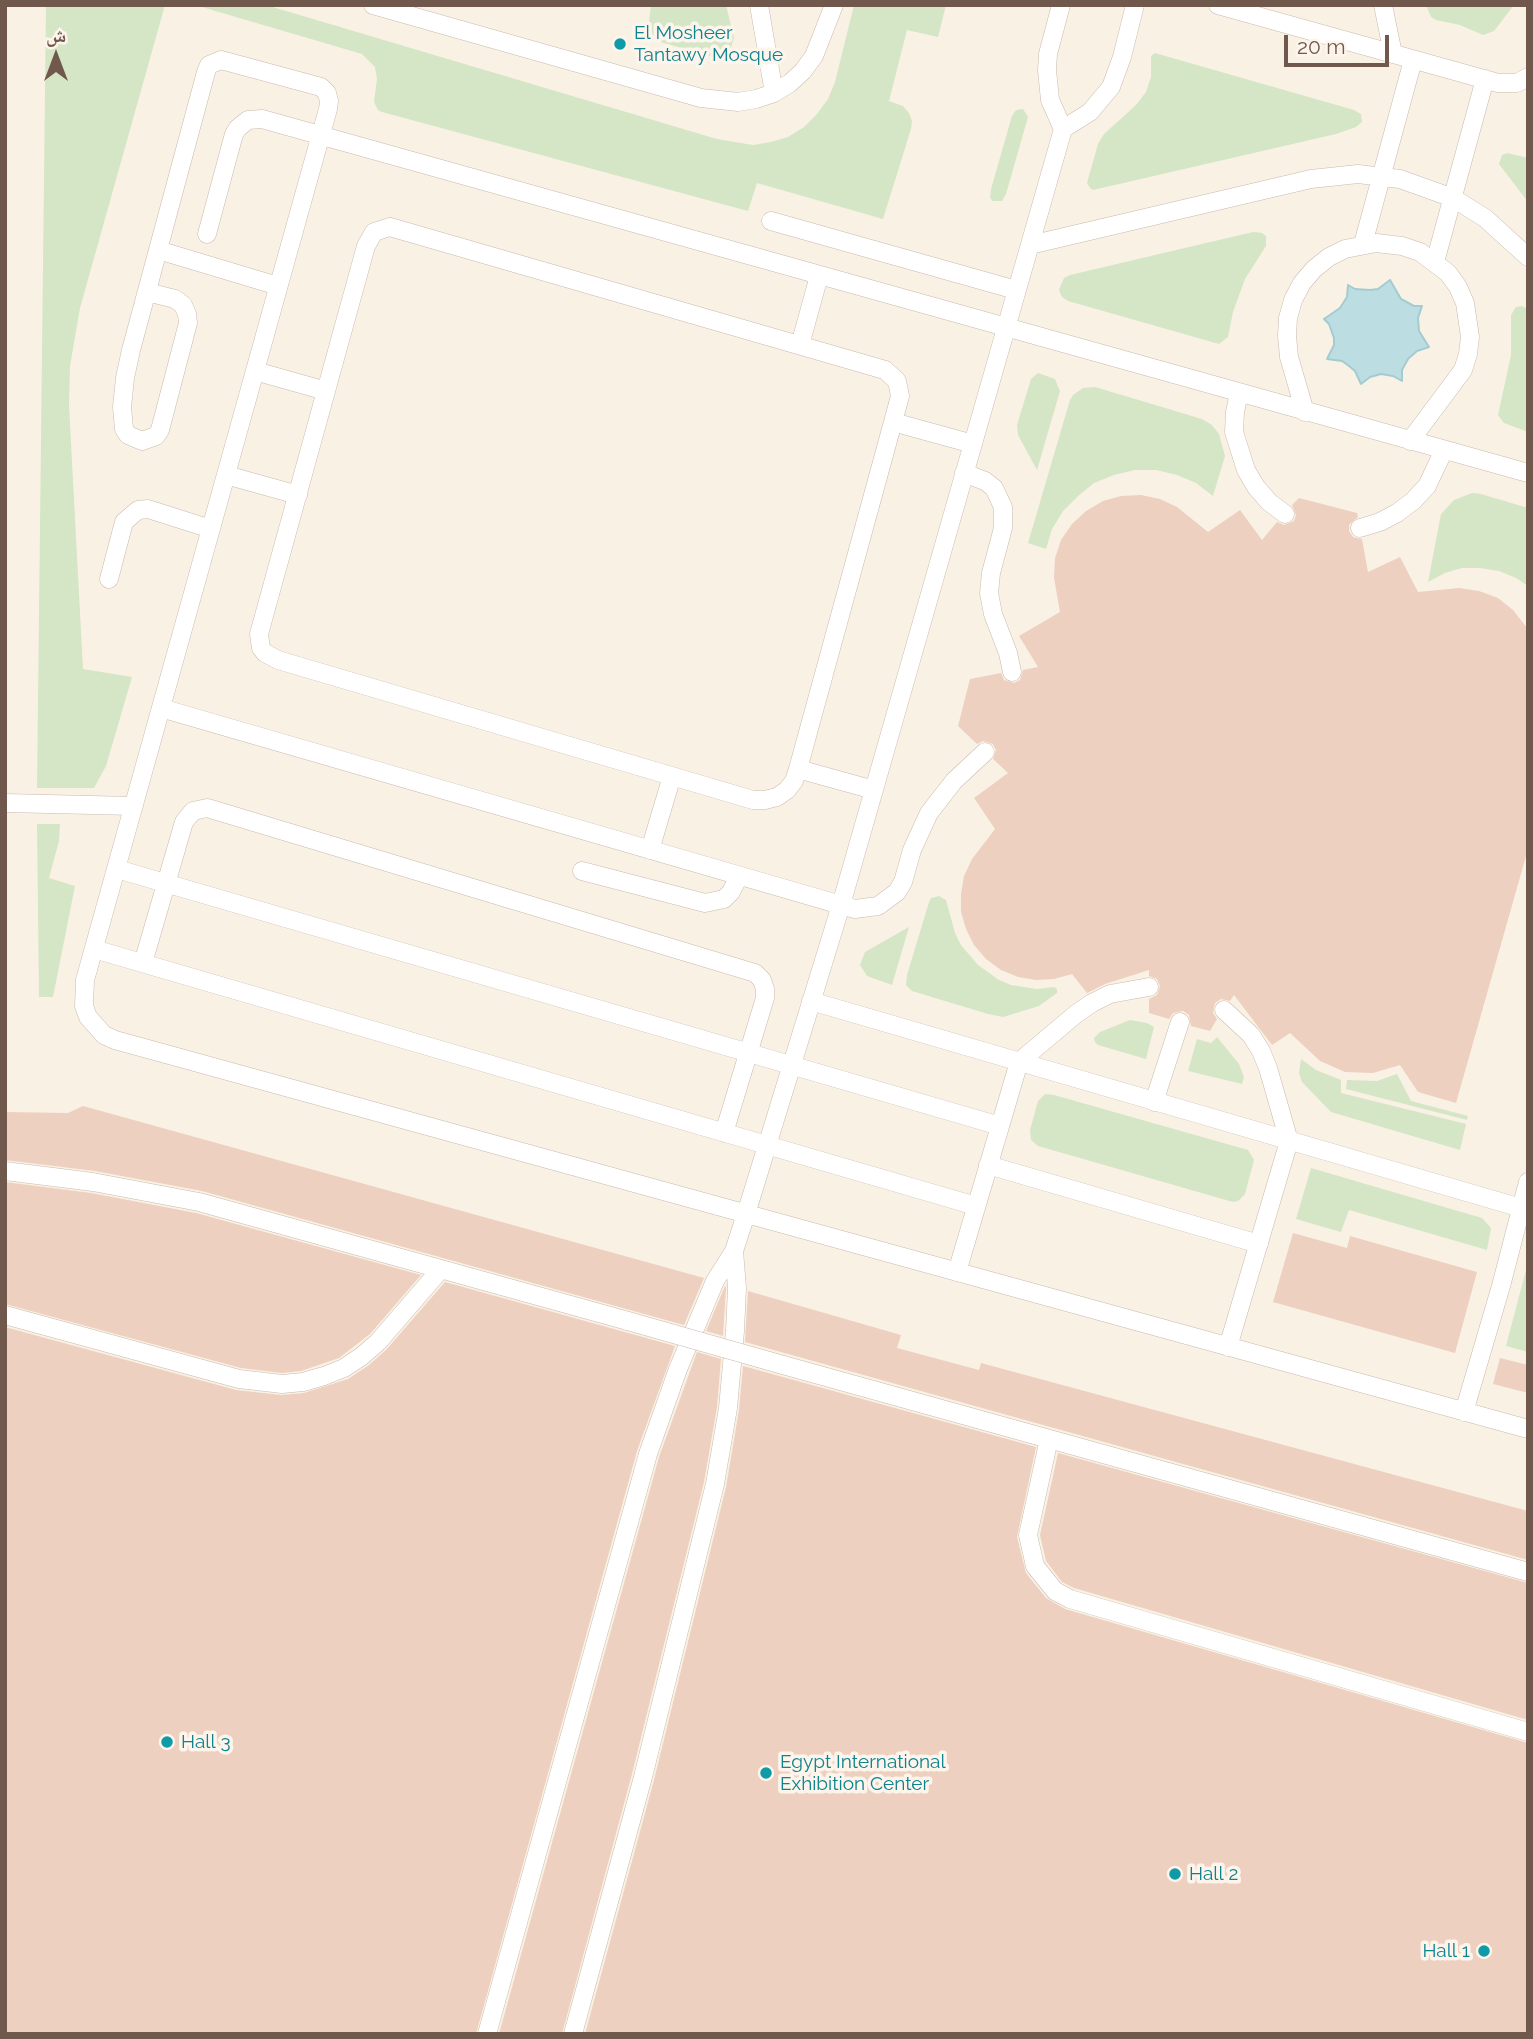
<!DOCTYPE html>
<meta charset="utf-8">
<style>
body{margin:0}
#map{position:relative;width:1533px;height:2039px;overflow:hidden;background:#faf1e5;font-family:Raleway,"Noto Naskh Arabic",sans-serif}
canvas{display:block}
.frame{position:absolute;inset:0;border:7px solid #70584d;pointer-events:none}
.north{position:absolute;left:21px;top:21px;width:70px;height:70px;-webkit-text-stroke:5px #fdf5eb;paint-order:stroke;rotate:0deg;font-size:19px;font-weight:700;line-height:28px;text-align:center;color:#70584d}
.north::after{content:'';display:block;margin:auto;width:24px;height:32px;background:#70584d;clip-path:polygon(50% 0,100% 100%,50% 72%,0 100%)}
.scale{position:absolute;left:1284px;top:35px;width:105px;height:32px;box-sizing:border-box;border:4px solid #70584d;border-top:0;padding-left:9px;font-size:21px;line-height:24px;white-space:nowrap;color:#70584d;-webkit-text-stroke:5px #fdf5eb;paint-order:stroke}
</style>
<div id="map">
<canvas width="1533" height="2039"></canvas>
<div class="frame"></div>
<div class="north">ش</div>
<div class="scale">20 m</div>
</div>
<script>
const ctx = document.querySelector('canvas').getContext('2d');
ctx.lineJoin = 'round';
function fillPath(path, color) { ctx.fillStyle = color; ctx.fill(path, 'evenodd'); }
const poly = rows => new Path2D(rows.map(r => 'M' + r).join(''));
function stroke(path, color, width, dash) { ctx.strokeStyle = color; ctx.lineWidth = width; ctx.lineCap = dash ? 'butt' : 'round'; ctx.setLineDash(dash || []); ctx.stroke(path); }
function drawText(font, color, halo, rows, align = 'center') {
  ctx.font = font + ' Raleway,sans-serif'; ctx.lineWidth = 7; ctx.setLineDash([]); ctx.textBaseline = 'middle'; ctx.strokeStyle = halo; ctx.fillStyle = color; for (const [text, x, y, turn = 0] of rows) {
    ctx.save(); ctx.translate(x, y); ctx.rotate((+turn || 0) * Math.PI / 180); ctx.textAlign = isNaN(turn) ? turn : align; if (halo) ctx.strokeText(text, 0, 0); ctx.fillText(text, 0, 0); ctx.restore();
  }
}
fillPath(poly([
 [46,5,165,5,80,308,70,366,69,405,83,669,132,677,106,766,94,788,37,788],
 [195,5,266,5,717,139,753,145,771,142,788,137,804,127,817,114,828,99,835,82,854,5,946,5,938,37,907,30,889,101,903,106,909,113,912,121,911,129,883,219,757,183,748,211,382,112,378,110,374,102,377,79,375,67,362,54],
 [651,5,726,5,734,38,730,50,720,57,713,57,657,41,648,29],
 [1426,5,1514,5,1494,31,1483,35,1460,25,1436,20,1431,17],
 [1155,53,1354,110,1361,114,1362,122,1356,127,1336,134,1093,190,1090,188,1087,183,1098,144,1104,134,1136,105,1146,92,1151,77,1151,56],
 [1023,109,1028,117,1006,194,1002,201,993,201,990,198,991,189,1012,116,1016,110],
 [1507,153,1528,158,1528,202,1499,164,1502,155],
 [1253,232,1262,233,1266,236,1266,246,1245,279,1233,312,1228,337,1219,344,1068,301,1062,297,1059,290,1064,278,1070,275],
 [1522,306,1528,309,1528,432,1504,423,1498,415,1511,355,1511,315,1516,307],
 [1038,373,1055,379,1060,391,1037,470,1018,435,1017,425,1031,379],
 [1095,387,1202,419,1212,425,1219,434,1225,456,1213,496,1196,483,1177,475,1156,470,1135,470,1114,475,1094,483,1078,496,1063,511,1052,529,1046,549,1028,543,1070,400,1073,395,1083,388],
 [1472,493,1481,494,1528,508,1528,586,1516,578,1499,571,1480,568,1462,568,1445,573,1428,582,1441,514,1454,500],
 [37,824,60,824,59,841,49,878,75,886,53,997,39,997],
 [939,896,946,900,955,933,961,945,978,965,999,980,1011,985,1037,989,1054,987,1057,989,1057,993,1039,1006,1003,1017,988,1014,912,991,906,985,907,975,929,902,931,898],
 [909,927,892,985,867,976,860,965,865,952],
 [1130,1020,1147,1023,1154,1027,1146,1059,1098,1045,1095,1042,1094,1038,1100,1032],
 [1217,1037,1239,1064,1244,1077,1242,1084,1188,1071,1197,1039,1211,1043],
 [1301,1059,1316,1070,1341,1080,1341,1093,1466,1124,1460,1150,1331,1112,1302,1082,1299,1073],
 [1397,1074,1411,1101,1468,1116,1467,1120,1346,1089,1347,1080,1377,1081],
 [1045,1094,1054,1095,1248,1150,1254,1160,1245,1194,1238,1201,1233,1202,1038,1146,1031,1140,1030,1130,1038,1101],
 [1311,1168,1482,1218,1491,1228,1487,1250,1349,1210,1341,1232,1296,1219],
 [1528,1262,1528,1352,1506,1346]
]), '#d4e6c5');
const water = poly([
 [1390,280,1401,299,1414,306,1422,306,1418,318,1419,331,1429,347,1417,351,1408,359,1402,370,1402,381,1393,376,1381,374,1370,377,1361,384,1355,371,1349,366,1342,361,1327,359,1334,345,1334,338,1329,324,1324,319,1340,308,1347,297,1348,285,1355,289,1370,290,1378,289,1390,280]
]);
fillPath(water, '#bcdde1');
stroke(water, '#a3ccd2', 2);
fillPath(poly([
 [1141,495,1160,499,1177,507,1208,532,1240,510,1262,540,1277,522,1284,525,1294,521,1296,515,1292,505,1299,498,1357,513,1358,517,1349,525,1349,531,1353,537,1362,539,1368,572,1400,557,1418,592,1459,588,1479,591,1498,598,1513,610,1528,629,1528,849,1456,1103,1418,1092,1400,1065,1373,1073,1345,1072,1320,1061,1290,1033,1272,1045,1234,995,1230,1001,1221,999,1215,1003,1213,1013,1217,1019,1210,1031,1191,1026,1189,1015,1183,1011,1173,1013,1169,1019,1149,1013,1149,999,1157,995,1160,986,1157,979,1149,976,1149,970,1105,984,1087,993,1072,974,1054,979,1036,980,1018,977,1001,970,986,959,974,945,966,929,961,912,961,894,964,876,972,859,995,829,974,798,1008,773,993,759,996,750,993,744,983,741,977,744,958,726,970,679,1001,673,1004,680,1014,683,1020,680,1023,670,1038,667,1019,636,1060,612,1054,578,1055,558,1061,540,1072,524,1086,511,1103,501,1121,496],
 [83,1106,704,1278,684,1325,202,1191,95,1171,5,1160,5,1112,68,1113],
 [5,1182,91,1193,196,1213,421,1275,370,1334,339,1358,301,1371,282,1373,241,1368,5,1304],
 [1293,1233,1347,1248,1350,1236,1477,1272,1455,1353,1273,1302],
 [445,1282,675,1346,637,1451,476,2034,5,2034,5,1327,236,1390,281,1395,304,1393,348,1379,369,1365,386,1350],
 [725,1286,726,1288,723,1336,706,1331],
 [748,1291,901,1335,897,1348,979,1370,981,1363,1528,1511,1528,1560,745,1342],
 [697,1352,721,1359,717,1407,704,1482,632,1774,562,2034,499,2034,659,1457],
 [1500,1358,1528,1365,1528,1393,1493,1384],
 [743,1366,1036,1447,1017,1537,1026,1573,1046,1598,1065,1609,1528,1743,1528,2034,585,2034,654,1780,726,1487,739,1410],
 [1058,1453,1528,1583,1528,1720,1074,1588,1062,1582,1046,1561,1040,1535]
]), '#edd0bf');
const service = poly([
 [373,5,701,98,738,102,756,99,774,93,790,83,803,71,814,56,834,5],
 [759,5,774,93],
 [1218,5,1498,83,1517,83,1528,77],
 [1383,5,1393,54],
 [1063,129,1090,112,1111,87,1122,57,1135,5],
 [771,221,1016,290],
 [390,227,878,368,885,370,897,381,900,396,893,422,798,769,794,781,787,790,777,797,765,800,753,800,278,660,265,653,261,648,259,634,366,246,374,232,390,227],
 [207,234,234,134,238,128,248,120,262,119,1528,473],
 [1363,244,1413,60],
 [1030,245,1311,179,1358,174,1400,179,1453,198,1485,218,1528,257],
 [158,250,278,286],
 [1435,262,1485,79],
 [147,292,175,299,183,305,187,314,188,323,160,430,156,436,142,441,128,435,124,429,122,407,125,378,131,350,206,72,209,65,221,60,321,87,327,93,329,101,328,109,85,980,84,1006,88,1017,104,1035,115,1040,1528,1429],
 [800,345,819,276],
 [255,371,326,391],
 [1239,393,1235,412,1234,432,1246,470,1256,487,1269,502,1285,514],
 [1305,412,1289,357,1287,336,1288,318,1293,300,1302,283,1314,269,1329,257,1345,249,1376,243,1402,246,1420,252,1448,273,1458,287,1465,303,1470,337,1468,354,1463,370,1410,441],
 [893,422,973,444],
 [964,473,985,481,994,488,1003,507,1003,528,991,573,989,593,993,614,1008,653,1012,672],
 [226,475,298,495],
 [1360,528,1380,522,1397,513,1413,501,1427,486,1444,450],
 [109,579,124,522,138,510,148,509,211,529],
 [161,708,855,909,878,906,897,892,903,882,912,850,929,813,954,781,985,752],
 [798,769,874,790],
 [5,803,134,806],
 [650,850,672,776],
 [117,869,1000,1126],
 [582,871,705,903,724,899,731,892,739,876],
 [94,949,976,1206],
 [143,963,184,822,193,811,207,808,214,810,755,973,762,980,765,989,765,998,724,1133],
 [811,1001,1528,1210],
 [1224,1010,1251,1035,1261,1051,1268,1068,1289,1141,1228,1347],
 [1154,1102,1180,1022],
 [988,1165,1259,1244],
 [5,1171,93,1182,199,1202,628,1321],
 [957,1272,1019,1062,1076,1014,1092,1003,1110,994,1149,987],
 [5,1315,239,1379,282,1384,303,1382,324,1376,344,1368,362,1356,378,1342,441,1269],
 [783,1365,1528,1572],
 [1464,1412,1501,1286,1528,1182],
 [1049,1439,1028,1535,1035,1566,1055,1591,1070,1599,1528,1732],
 [487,2034,648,1454,678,1369,715,1281,734,1251,746,1214,841,905,1063,129,1050,100,1047,70,1048,54,1061,5],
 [573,2034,643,1777,715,1484,728,1408,735,1331,737,1288,734,1251]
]);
stroke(service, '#cab9ad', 19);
stroke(service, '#fff', 18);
const serviceBridge = poly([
 [628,1321,783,1365]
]);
stroke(serviceBridge, '#cab9ad', 19, []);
stroke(serviceBridge, '#fff', 18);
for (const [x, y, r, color] of [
 [620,44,7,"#0f9aa8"],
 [167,1742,7,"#0f9aa8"],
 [766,1773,7,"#0f9aa8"],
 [1175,1874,7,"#0f9aa8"],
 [1484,1951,7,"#0f9aa8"]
]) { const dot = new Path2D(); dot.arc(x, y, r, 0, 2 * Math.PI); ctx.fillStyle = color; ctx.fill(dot); stroke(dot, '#fdf5eb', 2.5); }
drawText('19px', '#0d838f', '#fdf5eb', [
 ["El Mosheer",634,33],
 ["Tantawy Mosque",634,55],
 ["Hall 3",181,1742],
 ["Egypt International",780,1762],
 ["Exhibition Center",780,1784],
 ["Hall 2",1189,1874],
 ["Hall 1",1470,1951,"right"]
], 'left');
</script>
